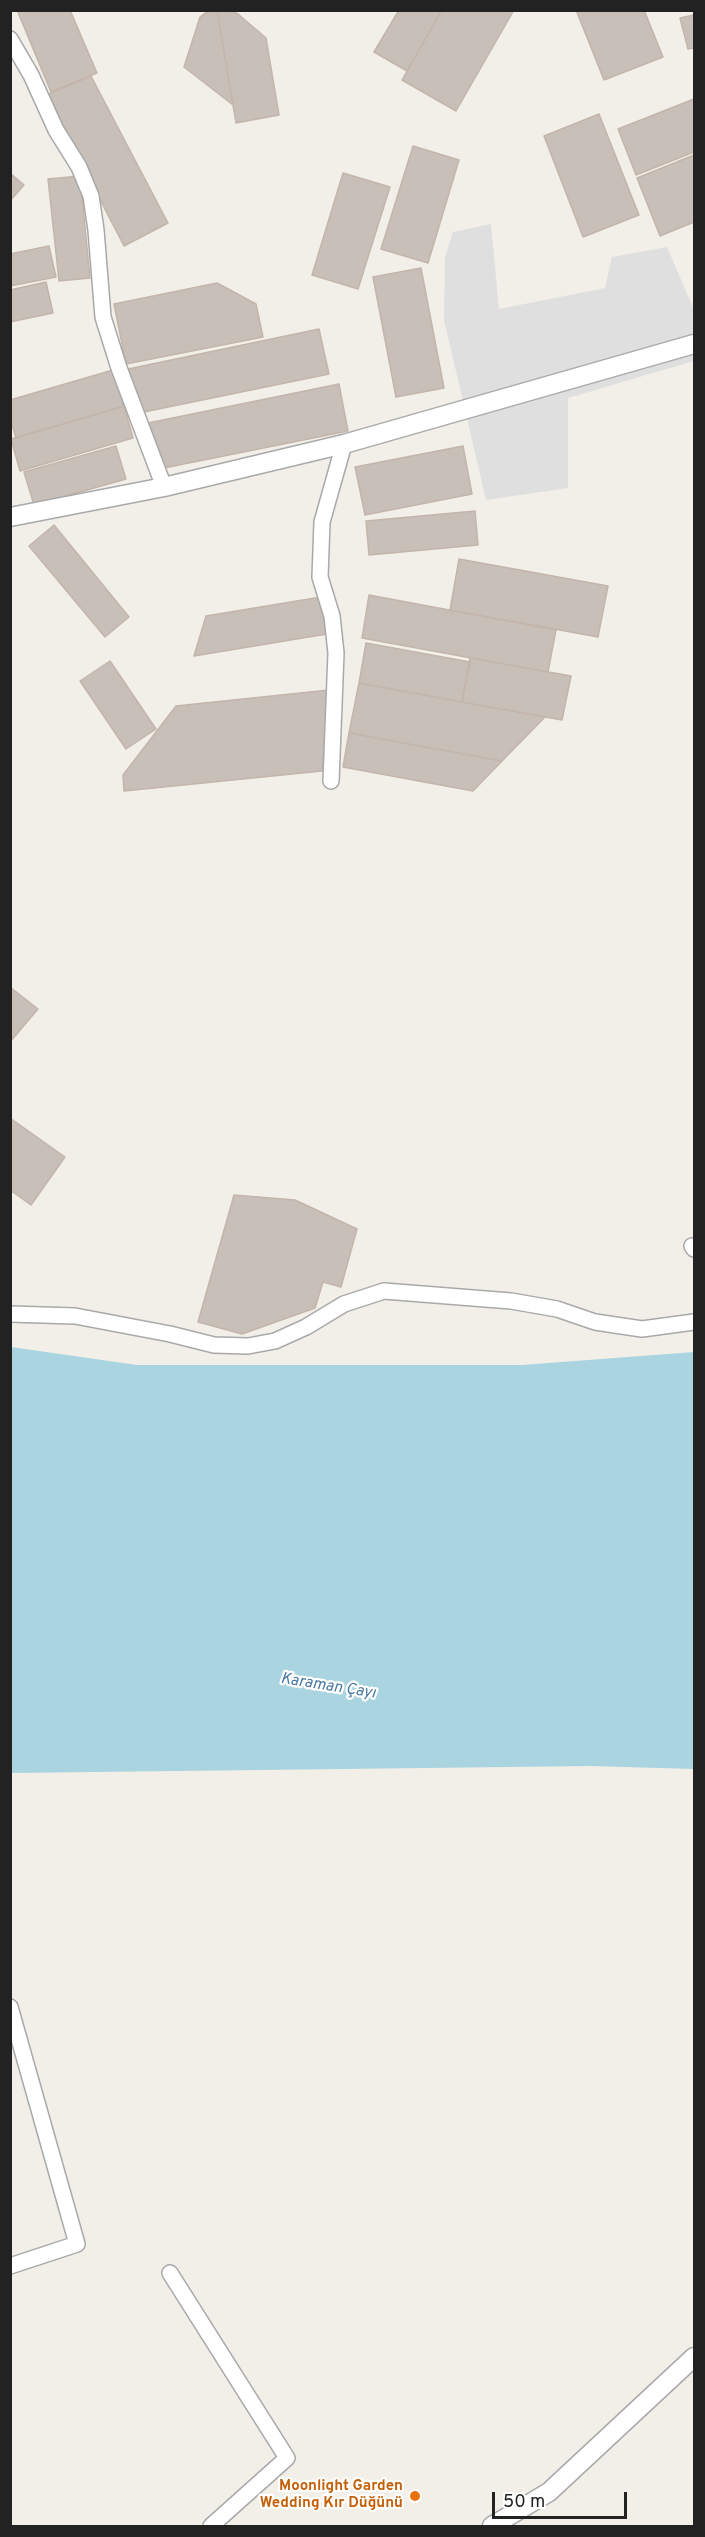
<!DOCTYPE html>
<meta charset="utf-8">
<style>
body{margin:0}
#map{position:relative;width:705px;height:2537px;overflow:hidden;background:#f2efe9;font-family:Overpass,sans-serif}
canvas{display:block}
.frame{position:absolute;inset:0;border:12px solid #222;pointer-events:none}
.scale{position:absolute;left:492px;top:2492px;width:135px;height:27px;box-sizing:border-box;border:3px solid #222;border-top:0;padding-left:8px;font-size:18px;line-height:21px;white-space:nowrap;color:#222;-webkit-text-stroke:4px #fff;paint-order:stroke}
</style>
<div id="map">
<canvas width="705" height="2537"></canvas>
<div class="frame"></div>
<div class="scale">50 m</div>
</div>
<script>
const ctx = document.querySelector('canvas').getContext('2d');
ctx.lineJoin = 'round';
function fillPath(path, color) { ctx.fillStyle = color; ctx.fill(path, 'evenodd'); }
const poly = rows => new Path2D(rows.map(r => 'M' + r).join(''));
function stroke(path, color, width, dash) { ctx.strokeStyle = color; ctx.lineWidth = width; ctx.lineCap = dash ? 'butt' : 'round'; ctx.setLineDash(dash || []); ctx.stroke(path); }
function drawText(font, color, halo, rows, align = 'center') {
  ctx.font = font + ' Overpass,sans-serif'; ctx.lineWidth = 4.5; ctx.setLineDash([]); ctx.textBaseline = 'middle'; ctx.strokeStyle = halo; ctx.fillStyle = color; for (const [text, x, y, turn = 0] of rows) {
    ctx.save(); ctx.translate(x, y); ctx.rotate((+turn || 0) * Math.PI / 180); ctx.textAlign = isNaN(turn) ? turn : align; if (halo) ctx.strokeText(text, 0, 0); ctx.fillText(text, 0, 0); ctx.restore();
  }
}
fillPath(poly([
 [491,224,499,309,605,288,612,257,667,247,694,310,694,361,568,398,568,488,486,500,444,320,445,257,453,232]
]), '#e0dfdf');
fillPath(poly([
 [11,1347,137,1365,522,1365,694,1352,694,1769,591,1766,11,1773]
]), '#aad4df');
const building = poly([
 [17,10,70,10,97,73,51,92,17,10],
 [209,10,217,10,233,105,184,67,200,17,209,10],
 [217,10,229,10,238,14,266,38,279,115,236,123,217,10],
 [399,10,442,10,407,71,374,52,399,10],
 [442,10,514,10,456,111,402,80,442,10],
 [576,10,644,10,663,57,604,80,576,10],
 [694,15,694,48,688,49,680,18,694,15],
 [91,76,168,223,124,246,46,95,91,76],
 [694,99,694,152,636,175,618,129,694,99],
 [599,114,639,215,583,237,544,136,599,114],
 [413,146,459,160,428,263,381,249,413,146],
 [694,155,694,222,660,236,637,178,694,155],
 [10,173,24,185,10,201,10,173],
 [343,173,390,187,358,289,312,275,343,173],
 [80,176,90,278,59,281,48,179,80,176],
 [49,246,56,277,10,286,10,254,49,246],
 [421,268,444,388,396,397,373,277,421,268],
 [46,282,53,313,10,322,10,290,46,282],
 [217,283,256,304,263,337,126,364,114,304,217,283],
 [319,329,329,374,144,412,128,369,319,329],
 [113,370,124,406,16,438,10,418,10,400,113,370],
 [339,384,348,431,164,468,148,423,339,384],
 [124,406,133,438,20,471,11,439,124,406],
 [116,446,126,479,34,505,24,472,116,446],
 [463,446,472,494,365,515,355,467,463,446],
 [475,511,478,545,369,555,366,521,475,511],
 [54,525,129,617,105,637,29,546,54,525],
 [459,559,608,586,598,637,450,610,459,559],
 [369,595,556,630,548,672,362,638,369,595],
 [321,597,327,634,194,656,206,616,321,597],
 [366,643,470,662,462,702,359,683,366,643],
 [470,658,571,676,562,720,462,702,470,658],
 [110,661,156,729,126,749,80,681,110,661],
 [359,683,462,702,545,717,502,761,349,733,359,683],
 [329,690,322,771,124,791,123,775,176,706,329,690],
 [349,733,502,761,473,791,343,767,349,733],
 [10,987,38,1009,10,1042,10,987],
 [10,1118,65,1157,31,1205,10,1190,10,1118],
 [234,1195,295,1200,357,1229,341,1287,323,1282,315,1308,242,1334,198,1322,234,1195]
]);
fillPath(building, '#c7bfb8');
stroke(building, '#c4b5ab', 1.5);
const minor = poly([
 [10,39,31,75,56,130,79,167,91,196,96,230,103,317,119,368,164,487],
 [331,781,336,653,332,616,320,577,322,522,344,444],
 [692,1246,694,1249],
 [10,1314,75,1316,170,1334,214,1345,248,1346,275,1341,306,1327,344,1304,384,1291,511,1301,557,1309,595,1322,642,1329,694,1322],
 [10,2007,77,2244,10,2266],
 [170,2273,287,2458,211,2526]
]);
const tertiary = poly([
 [10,517,164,487,344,444,694,344],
 [492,2526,549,2492,694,2357]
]);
stroke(minor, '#a9a9a9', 18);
stroke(tertiary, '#a9a9a9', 21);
stroke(minor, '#fff', 15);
stroke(tertiary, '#fff', 18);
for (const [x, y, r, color] of [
 [415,2496,6,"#e8710a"]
]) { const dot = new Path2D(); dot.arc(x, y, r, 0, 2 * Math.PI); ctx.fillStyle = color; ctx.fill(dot); stroke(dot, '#fff', 2); }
drawText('bold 15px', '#c56008', '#fff', [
 ["Moonlight Garden",403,2487],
 ["Wedding Kır Düğünü",403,2504]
], 'right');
drawText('italic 16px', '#4777a3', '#fff', [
 ["Karaman Çayı",328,1687,9]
]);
</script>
